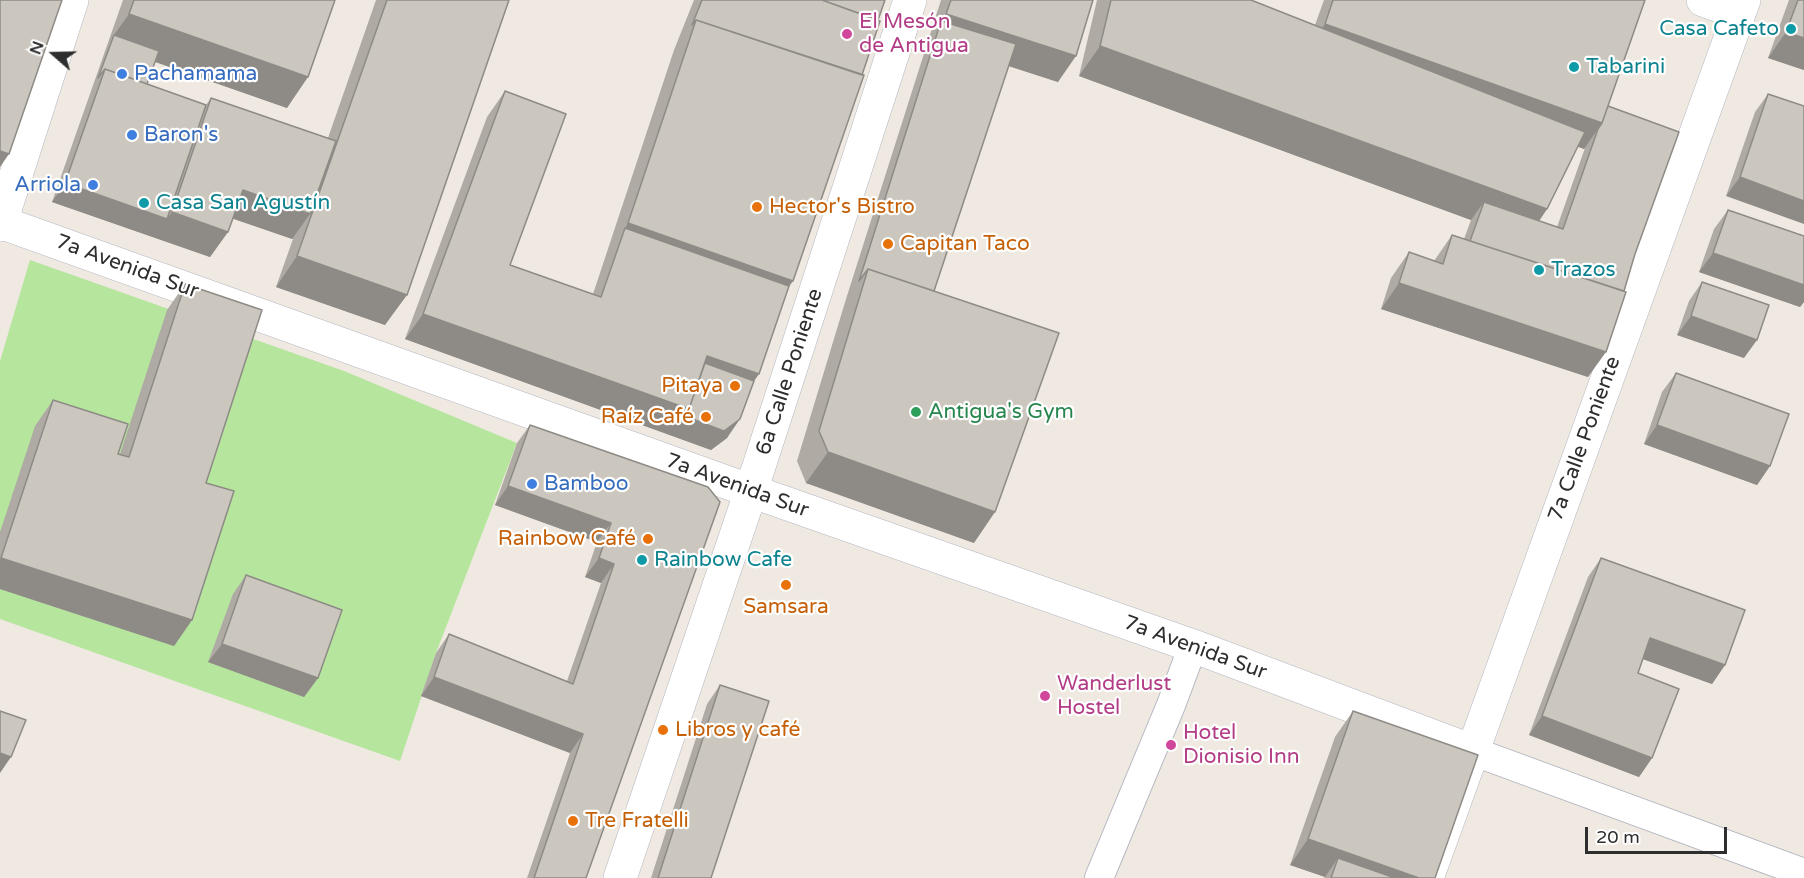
<!DOCTYPE html>
<meta charset="utf-8">
<style>
body{margin:0}
#map{position:relative;width:1804px;height:878px;overflow:hidden;background:#efe9e1;font-family:"Varela Round",sans-serif}
canvas{display:block}
.north{position:absolute;left:24px;top:24px;width:60px;height:60px;-webkit-text-stroke:4px #fff;paint-order:stroke;rotate:290deg;font-size:16px;font-weight:700;line-height:24px;text-align:center;color:#2e2e2e}
.north::after{content:'';display:block;margin:auto;width:21px;height:27px;background:#2e2e2e;clip-path:polygon(50% 0,100% 100%,50% 72%,0 100%)}
.scale{position:absolute;left:1585px;top:827px;width:142px;height:27px;box-sizing:border-box;border:3px solid #2e2e2e;border-top:0;padding-left:8px;font-size:18px;line-height:21px;white-space:nowrap;color:#2e2e2e;-webkit-text-stroke:4px #fff;paint-order:stroke}
</style>
<div id="map">
<canvas width="1804" height="878"></canvas>
<div class="north">N</div>
<div class="scale">20 m</div>
</div>
<script>
const ctx = document.querySelector('canvas').getContext('2d');
ctx.lineJoin = 'round';
function fillPath(path, color) { ctx.fillStyle = color; ctx.fill(path, 'evenodd'); }
const poly = rows => new Path2D(rows.map(r => 'M' + r).join(''));
function stroke(path, color, width, dash) { ctx.strokeStyle = color; ctx.lineWidth = width; ctx.lineCap = dash ? 'butt' : 'round'; ctx.setLineDash(dash || []); ctx.stroke(path); }
function drawText(font, color, halo, rows, align = 'center') {
  ctx.font = font + ' "Varela Round",sans-serif'; ctx.lineWidth = 4.5; ctx.setLineDash([]); ctx.textBaseline = 'middle'; ctx.strokeStyle = halo; ctx.fillStyle = color; for (const [text, x, y, turn = 0] of rows) {
    ctx.save(); ctx.translate(x, y); ctx.rotate((+turn || 0) * Math.PI / 180); ctx.textAlign = isNaN(turn) ? turn : align; if (halo) ctx.strokeText(text, 0, 0); ctx.fillText(text, 0, 0); ctx.restore();
  }
}
fillPath(poly([
 [30,260,344,371,517,443,436,653,400,761,0,619,0,361]
]), '#b6e59e');
const lane = poly([
 [1472,751,1804,873],
 [1099,878,1171,705,1193,646]
]);
const street = poly([
 [1703,0,1739,13],
 [0,222,751,491,1193,646,1472,751],
 [620,878,751,491,910,0]
]);
const secondary = poly([
 [0,225,72,0],
 [1427,878,1744,0]
]);
stroke(lane, '#b4b7c1', 30);
stroke(street, '#b4b7c1', 34);
stroke(secondary, '#b4b7c1', 34);
stroke(lane, '#fff', 28);
stroke(street, '#fff', 33);
stroke(secondary, '#fff', 33);
fillPath(poly([
 [123,0,335,0,287,108,155,62,147,84,206,105,211,98,328,138,376,0,509,0,385,325,276,287,293,239,232,218,228,232,210,257,52,202],
 [694,0,885,0,789,286,754,381,727,438,711,450,405,339,487,117,505,91,510,265,593,294,674,50],
 [941,0,1093,0,1058,82,1008,66,934,291,974,543,806,483,797,461,846,299],
 [1097,0,1251,0,1315,25,1324,0,1645,0,1608,106,1588,377,1381,309,1391,278,1409,252,1434,261,1452,235,1464,239,1471,220,1079,76],
 [1578,146,1584,149,1585,148,1557,227,1539,221,1547,209],
 [1789,0,1804,0,1804,70,1768,58],
 [1768,94,1804,106,1726,196,1755,112],
 [1728,210,1804,236,1804,302,1800,307,1699,272,1714,229],
 [1702,282,1744,358,1677,335,1689,301],
 [185,284,206,483,192,620,174,646,0,589,0,532,35,426,53,400,120,454,167,310],
 [1676,373,1770,466,1757,485,1644,444,1662,392],
 [530,425,708,487,586,878,527,878,570,753,421,696,436,653,449,634,567,681,601,583,585,577,597,542,495,505,517,443],
 [1601,558,1725,665,1712,684,1643,659,1638,673,1652,758,1639,777,1529,735,1588,577],
 [246,575,318,678,304,697,208,662,233,594],
 [720,685,711,878,651,878,707,704],
 [1353,711,1435,878,1324,878,1325,877,1290,865,1335,737]
]), '#afaba4');
fillPath(poly([
 [129,14,308,77,287,108,110,46,114,35],
 [946,14,1076,56,1058,82,935,42,941,21],
 [1325,24,1602,123,1584,149,1307,49],
 [1786,32,1804,38,1804,70,1768,58],
 [1100,46,1547,209,1526,240,1484,202,1471,220,1079,76],
 [0,151,9,154,0,167],
 [1740,177,1804,201,1804,224,1726,196],
 [65,183,167,219,172,212,228,232,210,257,52,202],
 [243,190,310,214,292,239,225,216],
 [628,223,793,281,771,312,625,228],
 [1713,253,1804,285,1804,302,1800,307,1699,272],
 [297,256,407,295,385,325,276,287],
 [1399,283,1606,352,1588,377,1381,309],
 [423,314,740,419,727,438,711,450,405,339],
 [1691,316,1757,340,1744,358,1677,335],
 [707,356,759,374,741,400,695,383],
 [1657,425,1770,466,1757,485,1644,444],
 [828,452,995,512,974,543,806,483],
 [508,486,611,523,597,542,495,505],
 [1,558,192,620,174,646,0,589,0,559],
 [599,558,614,564,601,583,585,577],
 [1650,638,1725,665,1712,684,1637,657],
 [222,644,318,678,304,697,208,662],
 [434,677,583,734,570,753,421,696],
 [1542,716,1652,758,1639,777,1529,735],
 [0,753,11,757,0,773],
 [1308,839,1419,878,1331,878,1338,858,1325,877,1290,865]
]), '#8e8b86');
const building = poly([
 [0,0,62,0,9,154,0,151,0,0],
 [134,0,335,0,308,77,129,14,134,0],
 [387,0,509,0,407,295,297,256,387,0],
 [702,0,822,0,880,21,862,75,696,20,692,25,702,0],
 [822,0,885,0,878,20,822,0],
 [951,0,1093,0,1076,56,946,14,951,0],
 [1111,0,1251,0,1585,132,1547,209,1100,46,1111,0],
 [1333,0,1645,0,1602,123,1325,24,1333,0],
 [1798,0,1804,0,1804,38,1786,32,1798,0],
 [696,20,864,75,793,281,628,223,696,20],
 [941,21,1016,44,934,291,868,269,859,281,941,21],
 [114,35,159,51,147,84,105,69,98,78,114,35],
 [105,69,206,105,167,219,65,183,105,69],
 [505,91,566,114,510,265,601,297,625,228,789,286,759,374,707,356,689,409,423,314,505,91],
 [1768,94,1804,106,1804,201,1740,177,1768,94],
 [211,98,336,141,310,214,243,190,228,232,172,212,211,98],
 [1608,106,1679,132,1635,254,1624,291,1470,241,1484,202,1563,229,1598,129,1602,123,1608,106],
 [1728,210,1804,236,1804,285,1713,253,1728,210],
 [1452,235,1626,292,1606,352,1399,283,1409,252,1443,264,1452,235],
 [868,269,1059,333,995,512,828,452,819,431,868,269],
 [1702,282,1769,305,1757,340,1691,316,1702,282],
 [185,284,262,310,206,483,234,491,192,620,1,558,53,400,128,424,118,454,129,457,185,284],
 [705,363,754,381,740,419,724,431,684,416,689,409,705,363],
 [1676,373,1789,414,1770,466,1657,425,1676,373],
 [530,425,708,487,720,502,586,878,534,878,583,734,434,677,449,634,573,684,614,564,599,558,611,523,508,486,530,425],
 [1601,558,1745,610,1725,665,1650,638,1638,673,1679,689,1652,758,1542,716,1601,558],
 [246,575,342,610,318,678,222,644,246,575],
 [720,685,769,701,711,878,658,878,720,685],
 [0,711,26,720,11,757,0,753,0,711],
 [1353,711,1478,755,1435,878,1419,878,1308,839,1353,711],
 [1338,858,1395,878,1331,878,1338,858]
]);
fillPath(building, '#cbc7bf');
stroke(building, '#8e8b86', 1.5);
for (const [x, y, r, color] of [
 [1791,29,6,"#0f9aa8"],
 [847,34,6,"#d1479c"],
 [1574,67,6,"#0f9aa8"],
 [122,74,6,"#3f7fe0"],
 [132,135,6,"#3f7fe0"],
 [93,185,6,"#3f7fe0"],
 [144,203,6,"#0f9aa8"],
 [757,207,6,"#e8710a"],
 [888,244,6,"#e8710a"],
 [1539,270,6,"#0f9aa8"],
 [735,386,6,"#e8710a"],
 [916,412,6,"#2e9e5b"],
 [706,417,6,"#e8710a"],
 [532,484,6,"#3f7fe0"],
 [648,539,6,"#e8710a"],
 [642,560,6,"#0f9aa8"],
 [786,585,6,"#e8710a"],
 [1045,696,6,"#d1479c"],
 [663,730,6,"#e8710a"],
 [1171,745,6,"#d1479c"],
 [573,821,6,"#e8710a"]
]) { const dot = new Path2D(); dot.arc(x, y, r, 0, 2 * Math.PI); ctx.fillStyle = color; ctx.fill(dot); stroke(dot, '#fff', 2); }
drawText('21px', '#b23c85', '#fff', [
 ["El Mesón",859,22],
 ["de Antigua",859,46],
 ["Wanderlust",1057,684],
 ["Hostel",1057,708],
 ["Hotel",1183,733],
 ["Dionisio Inn",1183,757]
], 'left');
drawText('21px', '#0d838f', '#fff', [
 ["Casa Cafeto",1779,29,"right"],
 ["Tabarini",1586,67],
 ["Casa San Agustín",156,203],
 ["Trazos",1551,270],
 ["Rainbow Cafe",654,560]
], 'left');
drawText('21px', '#366cbe', '#fff', [
 ["Pachamama",134,74],
 ["Baron's",144,135],
 ["Arriola",81,185,"right"],
 ["Bamboo",544,484]
], 'left');
drawText('21px', '#c56008', '#fff', [
 ["Hector's Bistro",769,207],
 ["Capitan Taco",900,244],
 ["Pitaya",723,386,"right"],
 ["Raíz Café",694,417,"right"],
 ["Rainbow Café",636,539,"right"],
 ["Samsara",786,607,"center"],
 ["Libros y café",675,730],
 ["Tre Fratelli",585,821]
], 'left');
drawText('21px', '#2e2e2e', '#fff', [
 ["7a Avenida Sur",127,267,20],
 ["6a Calle Poniente",790,372,-72],
 ["7a Calle Poniente",1585,439,-70],
 ["7a Avenida Sur",737,486,20],
 ["7a Avenida Sur",1195,648,20]
]);
drawText('21px', '#27864d', '#fff', [
 ["Antigua's Gym",928,412]
], 'left');
</script>
